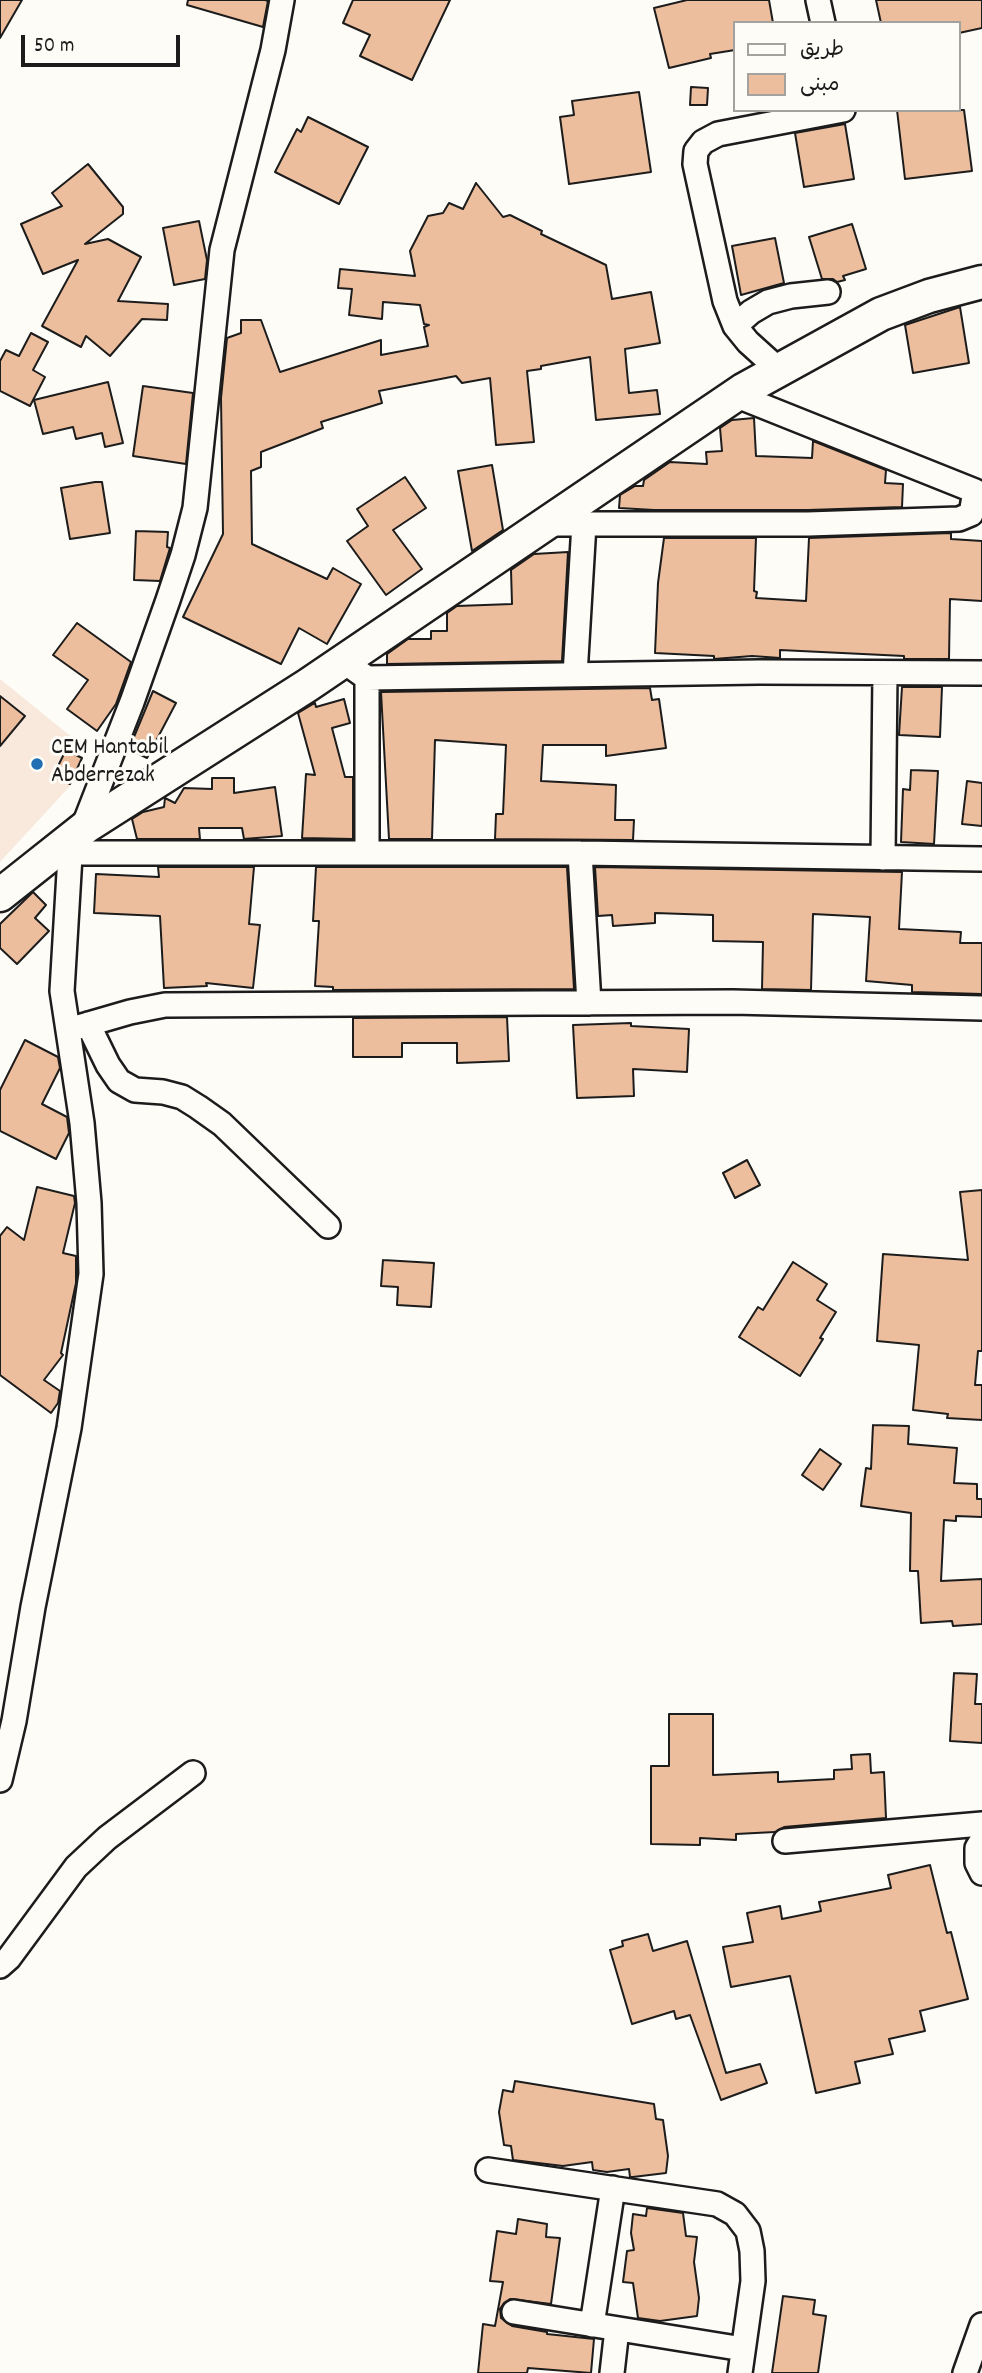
<!DOCTYPE html>
<meta charset="utf-8">
<style>
body{margin:0}
#map{position:relative;width:982px;height:2373px;overflow:hidden;background:#fdfcf7;font-family:Dekko,"Playpen Sans Arabic",sans-serif}
canvas{display:block}
.legend{position:absolute;left:733px;top:21px;width:228px;height:91px;box-sizing:border-box;background:#fdfcf7;border:2px solid #a3a29f;margin:0;padding:9px 12px;list-style:none;font-size:21px;color:#1c1c1c}
.legend li{display:flex;align-items:center;gap:14px;height:35px}
.legend b{width:35px;border:2px solid #a3a29f}
.scale{position:absolute;left:21px;top:35px;width:159px;height:32px;box-sizing:border-box;border:4px solid #1c1c1c;border-top:0;padding-left:9px;font-size:21px;line-height:24px;white-space:nowrap;color:#1c1c1c;-webkit-text-stroke:5px #fdfcf7;paint-order:stroke}
</style>
<div id="map">
<canvas width="982" height="2373"></canvas>
<ul class="legend">
<li><b style="height:9px;background:#fdfcf7"></b>طريق</li>
<li><b style="height:19px;background:#edbe9d"></b>مبنى</li>
</ul>
<div class="scale">50 m</div>
</div>
<script>
const ctx = document.querySelector('canvas').getContext('2d');
ctx.lineJoin = 'round';
function fillPath(path, color) { ctx.fillStyle = color; ctx.fill(path, 'evenodd'); }
const poly = rows => new Path2D(rows.map(r => 'M' + r).join(''));
function stroke(path, color, width, dash) { ctx.strokeStyle = color; ctx.lineWidth = width; ctx.lineCap = dash ? 'butt' : 'round'; ctx.setLineDash(dash || []); ctx.stroke(path); }
function drawText(font, color, halo, rows, align = 'center') {
  ctx.font = font + ' Dekko,sans-serif'; ctx.lineWidth = 6; ctx.setLineDash([]); ctx.textBaseline = 'middle'; ctx.strokeStyle = halo; ctx.fillStyle = color; for (const [text, x, y, turn = 0] of rows) {
    ctx.save(); ctx.translate(x, y); ctx.rotate((+turn || 0) * Math.PI / 180); ctx.textAlign = isNaN(turn) ? turn : align; if (halo) ctx.strokeText(text, 0, 0); ctx.fillText(text, 0, 0); ctx.restore();
  }
}
fillPath(poly([
 [0,679,79,743,71,785,0,862]
]), '#f8e9dc');
const building = poly([
 [0,0,22,0,0,38,0,0],
 [188,0,265,0,268,1,263,27,187,5,188,0],
 [353,0,450,0,412,80,360,56,370,35,343,23,353,0],
 [687,0,769,0,773,23,735,23,735,50,710,54,711,58,669,68,654,8,687,0],
 [876,0,982,0,982,28,959,33,959,23,881,23,876,0],
 [691,87,708,88,707,105,690,105,691,87],
 [639,92,651,172,569,184,560,117,574,115,572,101,639,92],
 [897,110,964,110,972,171,905,179,897,110],
 [308,117,368,147,339,204,275,172,297,129,301,132,308,117],
 [845,124,854,179,804,187,795,133,845,124],
 [88,164,123,207,123,214,85,244,108,239,141,257,118,301,168,304,167,320,142,319,110,356,86,336,81,347,42,326,78,260,43,274,21,224,62,206,52,193,88,164],
 [476,183,503,217,510,215,542,231,541,234,606,265,612,299,651,292,660,343,625,349,629,393,657,390,660,414,596,420,590,357,541,366,541,369,527,371,534,442,496,445,490,378,462,383,456,376,379,391,382,403,321,422,323,428,261,452,261,467,251,471,252,544,327,579,333,568,361,584,327,644,299,628,281,664,183,617,223,534,221,398,227,338,241,333,241,320,261,320,280,372,381,340,381,355,428,346,424,327,429,325,424,324,420,305,383,302,382,319,349,315,352,289,338,288,340,269,415,276,410,251,428,216,443,213,449,203,463,209,476,183],
 [199,221,207,260,205,279,174,285,163,228,199,221],
 [852,224,866,269,843,276,845,280,837,282,833,279,822,279,809,237,852,224],
 [775,238,784,283,741,295,732,246,775,238],
 [960,307,969,363,913,373,905,325,960,307],
 [31,333,48,342,33,370,45,377,30,406,0,391,0,361,6,350,19,356,31,333],
 [108,382,123,443,105,447,102,433,76,439,73,427,43,434,34,400,108,382],
 [143,386,193,393,186,464,133,456,143,386],
 [754,418,756,456,812,458,813,441,886,470,885,483,903,484,902,507,808,510,654,510,619,508,620,495,635,486,643,486,644,480,670,462,707,464,706,452,722,451,720,428,732,420,754,418],
 [492,465,503,530,472,551,458,471,492,465],
 [405,477,426,508,393,530,422,569,386,595,347,541,368,526,357,509,405,477],
 [95,482,102,482,110,533,70,539,61,488,95,482],
 [136,531,168,532,167,547,170,548,160,581,134,580,136,531],
 [951,533,951,539,982,541,982,601,950,599,949,659,904,659,904,656,780,650,780,658,752,656,714,659,714,656,655,653,658,583,664,538,756,538,754,591,757,592,756,598,806,601,809,538,951,533],
 [568,552,562,661,387,664,387,654,408,639,431,639,431,631,447,631,447,613,457,606,512,604,511,570,534,554,568,552],
 [77,623,131,662,116,704,97,731,67,709,88,680,53,655,77,623],
 [902,687,942,687,940,737,899,735,902,687],
 [650,688,652,700,659,699,666,748,606,756,606,745,543,745,541,781,616,785,615,820,634,820,633,840,495,839,496,814,503,814,506,745,435,740,432,839,389,839,381,692,650,688],
 [153,691,176,703,147,758,129,749,153,691],
 [0,696,25,716,0,746,0,696],
 [344,699,350,723,332,728,345,777,353,777,353,839,302,838,306,774,315,775,298,713,313,704,315,703,316,707,344,699],
 [66,750,82,758,70,784,53,776,66,750],
 [911,770,938,771,934,844,901,842,903,789,910,790,911,770],
 [212,778,234,778,234,793,275,787,282,836,244,839,242,828,199,828,200,839,137,839,132,819,143,812,164,807,165,798,175,803,184,788,212,789,212,778],
 [967,781,982,783,982,826,962,824,967,781],
 [158,867,254,867,249,924,260,925,253,988,206,983,207,986,164,988,160,916,94,913,96,874,159,877,158,867],
 [316,867,567,867,574,989,333,990,333,987,315,986,319,921,313,921,316,867],
 [595,867,902,872,899,929,961,932,960,943,982,943,982,994,912,992,912,985,866,981,870,917,813,914,811,990,762,989,763,942,713,941,713,915,655,913,655,923,613,926,612,915,598,916,595,867],
 [33,892,46,905,35,918,49,931,17,964,0,948,0,924,33,892],
 [507,1017,509,1061,457,1063,457,1043,402,1043,402,1057,353,1057,353,1018,507,1017],
 [631,1023,631,1026,689,1029,687,1072,633,1069,634,1096,577,1098,573,1025,631,1023],
 [25,1040,58,1057,60,1068,42,1104,67,1117,69,1133,56,1159,0,1131,0,1090,25,1040],
 [747,1160,760,1185,735,1198,723,1173,747,1160],
 [37,1187,74,1196,75,1203,63,1253,76,1256,76,1283,61,1353,63,1355,44,1380,60,1391,58,1403,51,1413,0,1375,0,1236,7,1227,24,1240,37,1187],
 [982,1190,982,1351,978,1351,975,1385,982,1385,982,1420,947,1418,948,1414,913,1410,919,1345,877,1341,883,1254,968,1260,960,1192,982,1190],
 [383,1260,434,1263,431,1307,397,1305,398,1287,381,1286,383,1260],
 [793,1262,827,1284,817,1300,836,1312,820,1338,823,1339,800,1376,739,1337,758,1307,763,1310,793,1262],
 [873,1425,909,1426,908,1444,957,1448,954,1483,977,1484,977,1499,982,1499,982,1517,956,1516,956,1521,944,1520,941,1581,982,1579,982,1624,953,1626,952,1621,921,1623,918,1571,910,1571,911,1513,861,1506,866,1468,871,1469,873,1425],
 [820,1449,841,1464,823,1490,802,1475,820,1449],
 [954,1673,977,1674,975,1704,982,1704,982,1743,950,1741,954,1673],
 [669,1714,713,1714,713,1775,778,1772,778,1782,834,1779,834,1770,852,1769,851,1755,870,1754,871,1773,884,1772,886,1818,784,1827,775,1832,736,1834,736,1840,700,1838,700,1845,651,1844,651,1766,669,1766,669,1714],
 [930,1865,947,1933,951,1932,968,1999,920,2011,925,2031,889,2039,893,2054,855,2062,860,2083,816,2093,790,1976,731,1987,723,1947,753,1942,747,1913,780,1906,782,1919,821,1911,819,1902,891,1888,888,1875,930,1865],
 [648,1934,653,1951,687,1941,726,2073,760,2064,767,2083,721,2100,690,2015,676,2019,674,2011,632,2024,610,1950,623,1946,622,1941,648,1934],
 [515,2081,654,2104,656,2119,663,2120,668,2156,666,2173,633,2177,630,2177,629,2169,607,2172,593,2170,592,2162,563,2166,513,2160,511,2146,504,2145,499,2112,503,2090,513,2092,515,2081],
 [647,2208,683,2213,686,2236,697,2237,694,2262,699,2298,697,2316,660,2321,638,2318,633,2283,623,2282,627,2251,634,2250,631,2233,633,2214,646,2216,647,2208],
 [518,2219,547,2224,546,2237,560,2238,551,2304,510,2299,504,2303,500,2309,501,2318,512,2326,547,2332,547,2334,594,2339,591,2373,528,2368,527,2373,478,2373,483,2324,495,2326,503,2282,490,2281,497,2231,516,2234,518,2219],
 [783,2296,815,2300,813,2314,826,2316,818,2373,772,2373,783,2296]
]);
fillPath(building, '#edbe9d');
stroke(building, '#1c1c1c', 2);
const street = poly([
 [818,0,823,23],
 [735,326,751,312,768,302,791,296,828,292],
 [779,370,748,342,735,326,725,301,695,164,696,151,703,142,718,134,843,110],
 [543,524,808,524,959,519,971,514,975,491,735,395],
 [343,661,367,678,759,672,982,673],
 [575,675,584,524],
 [82,830,132,702,168,600,183,555,195,508,222,250,273,50,282,0],
 [70,853,580,853,982,859],
 [367,853,367,678],
 [580,853,589,1003],
 [883,858,885,673],
 [88,1024,108,1065,119,1081,135,1090,163,1092,182,1097,198,1107,222,1124,328,1226],
 [68,1030,130,1012,165,1005,733,1002,982,1008],
 [0,1780,14,1721,33,1607,69,1428,91,1274,89,1203,82,1123,62,991,71,839],
 [982,1840,977,1848,977,1863,982,1873],
 [785,1841,982,1824],
 [0,1966,9,1958,76,1867,107,1838,193,1773],
 [488,2170,717,2204,735,2214,748,2231,752,2251,753,2281,740,2373],
 [514,2312,743,2349],
 [592,2325,613,2188],
 [612,2373,617,2329],
 [965,2373,982,2325]
]);
const secondary = poly([
 [0,895,87,826,308,685,743,390,881,314,929,296,982,282]
]);
stroke(street, '#1c1c1c', 28);
stroke(secondary, '#1c1c1c', 37);
stroke(street, '#fdfcf7', 23);
stroke(secondary, '#fdfcf7', 32);
for (const [x, y, r, color] of [
 [37,764,7,"#1f6fb2"]
]) { const dot = new Path2D(); dot.arc(x, y, r, 0, 2 * Math.PI); ctx.fillStyle = color; ctx.fill(dot); stroke(dot, '#fdfcf7', 2.5); }
drawText('24px', '#1c1c1c', '#fdfcf7', [
 ["CEM Hantabil",51,750],
 ["Abderrezak",51,778]
], 'left');
</script>
